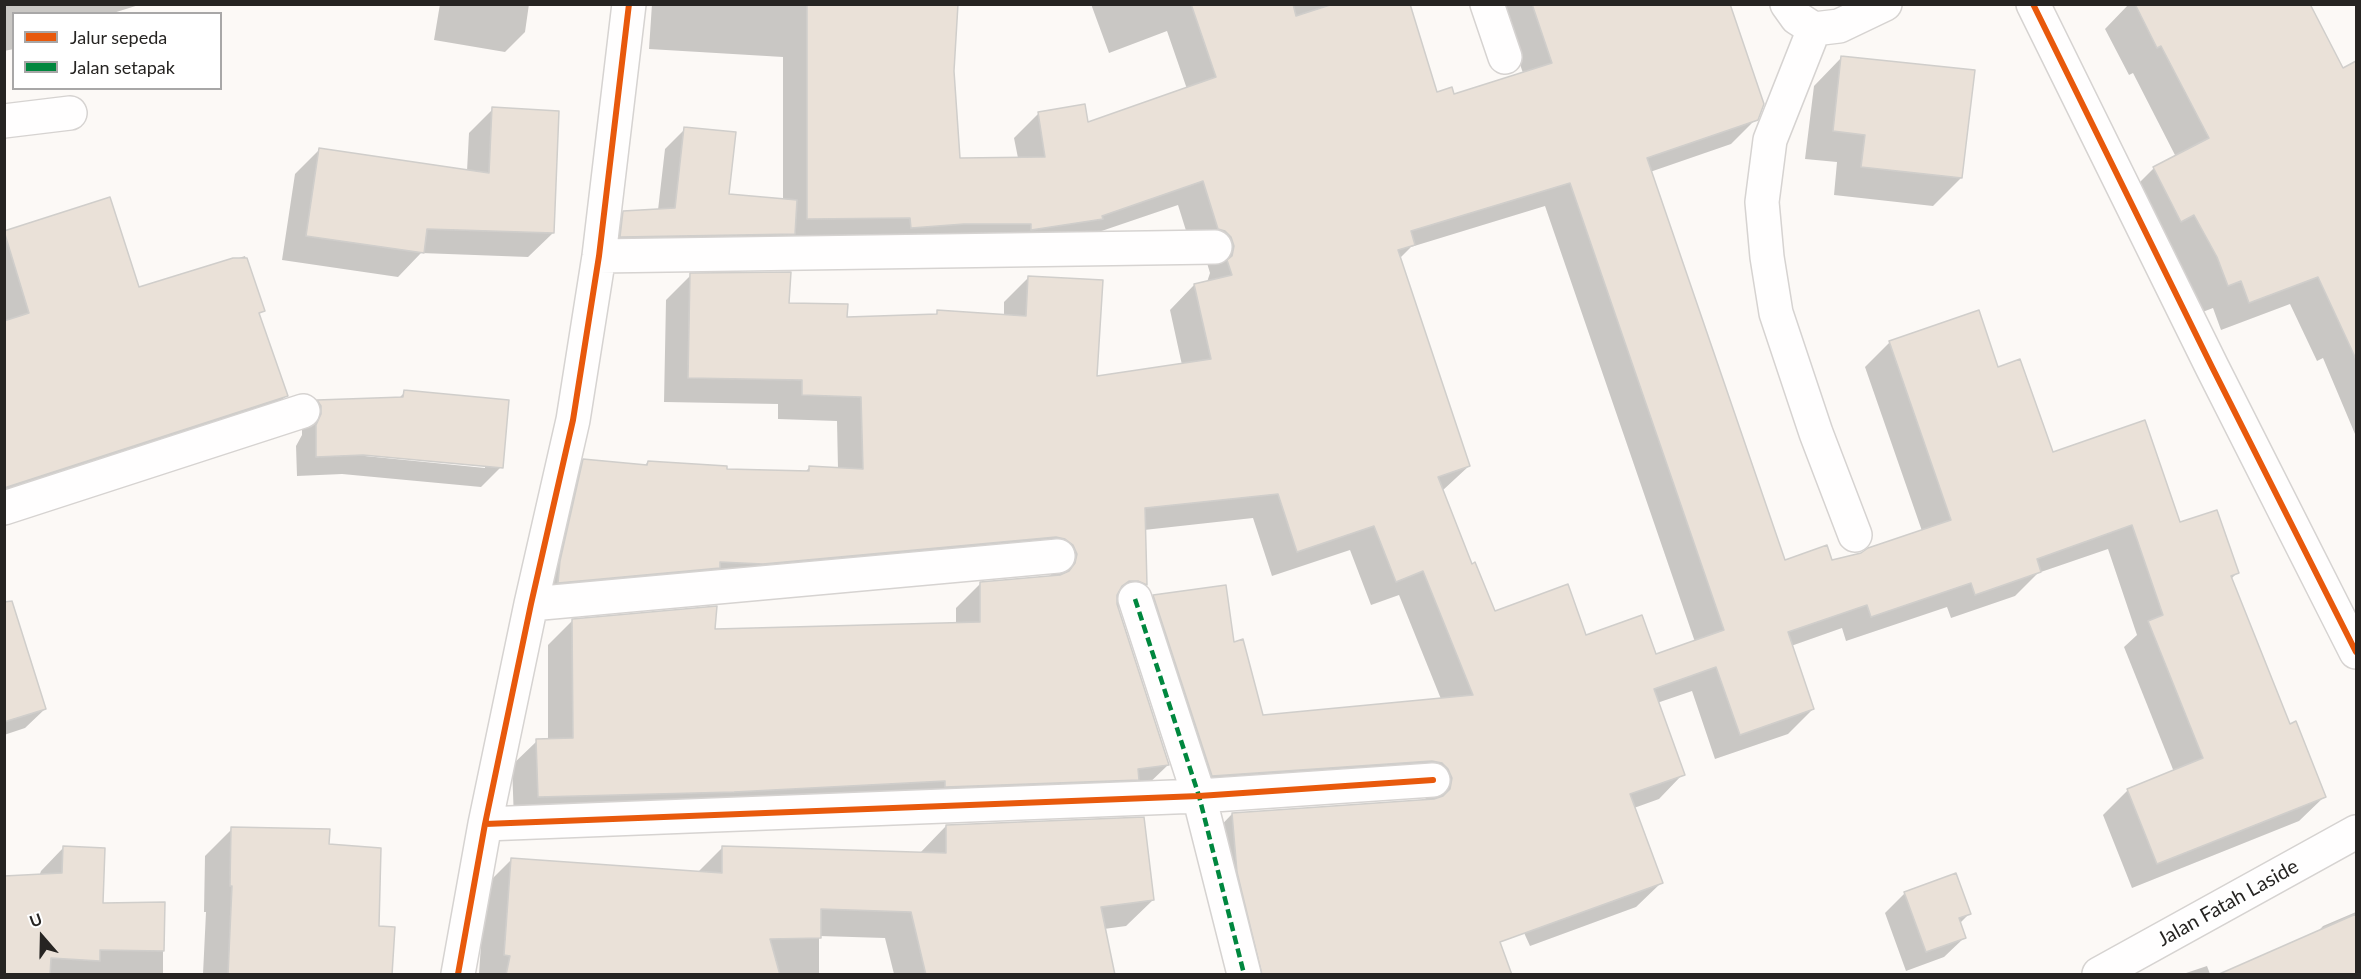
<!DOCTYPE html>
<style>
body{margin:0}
#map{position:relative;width:2361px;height:979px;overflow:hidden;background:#fcf9f6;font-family:Lato,sans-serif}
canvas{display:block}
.frame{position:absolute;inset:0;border:6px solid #262422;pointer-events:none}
.legend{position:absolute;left:12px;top:12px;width:210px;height:78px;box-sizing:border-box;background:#fff;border:2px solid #a8a7a7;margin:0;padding:8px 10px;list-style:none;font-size:18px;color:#262422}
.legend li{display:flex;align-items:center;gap:12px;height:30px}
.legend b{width:30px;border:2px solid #a8a7a7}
.north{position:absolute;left:12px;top:907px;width:60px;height:60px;-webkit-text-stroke:4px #fff;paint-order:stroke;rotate:340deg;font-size:16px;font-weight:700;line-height:24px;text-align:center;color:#262422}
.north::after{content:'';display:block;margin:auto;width:21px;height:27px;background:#262422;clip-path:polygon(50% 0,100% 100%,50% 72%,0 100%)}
</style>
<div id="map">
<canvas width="2361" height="979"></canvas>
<div class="frame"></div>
<ul class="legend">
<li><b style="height:8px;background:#e8590c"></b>Jalur sepeda</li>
<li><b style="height:8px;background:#00873e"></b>Jalan setapak</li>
</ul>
<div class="north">U</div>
</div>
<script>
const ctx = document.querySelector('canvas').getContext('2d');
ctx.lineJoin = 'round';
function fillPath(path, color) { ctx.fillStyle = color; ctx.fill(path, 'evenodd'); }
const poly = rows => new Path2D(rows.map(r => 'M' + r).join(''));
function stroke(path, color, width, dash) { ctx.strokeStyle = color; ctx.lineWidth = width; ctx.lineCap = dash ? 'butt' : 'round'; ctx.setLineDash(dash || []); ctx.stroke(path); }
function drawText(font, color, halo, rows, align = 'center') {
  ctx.font = font + ' Lato,sans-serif'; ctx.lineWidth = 4.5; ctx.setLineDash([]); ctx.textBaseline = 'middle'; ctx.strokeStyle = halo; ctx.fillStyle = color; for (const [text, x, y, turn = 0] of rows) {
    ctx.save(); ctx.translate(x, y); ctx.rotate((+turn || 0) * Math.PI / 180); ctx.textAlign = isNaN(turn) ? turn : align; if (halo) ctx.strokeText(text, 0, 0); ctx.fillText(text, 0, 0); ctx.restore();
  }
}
fillPath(poly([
 [4,4,142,4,110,14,14,14,14,49,4,51],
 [440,4,529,4,525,32,505,52,434,40],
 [652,4,956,4,952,71,959,159,1018,158,1014,138,1039,113,1087,124,1187,89,1167,31,1109,53,1091,4,1408,4,1436,94,1453,96,1523,73,1499,4,1713,4,1756,119,1731,144,1650,172,1784,562,1831,562,1862,554,1922,531,1865,367,1890,342,1997,369,2052,454,2179,524,2237,573,2230,580,2289,726,2324,797,2299,821,2132,888,2103,815,2128,790,2174,772,2124,647,2137,635,2108,549,2038,573,2015,596,1951,618,1947,607,1846,641,1842,628,1791,646,1813,709,1788,734,1715,759,1692,691,1657,703,1683,774,1659,799,1634,808,1661,883,1636,907,1530,946,1501,882,1377,974,1233,974,1208,839,1232,814,1426,801,1425,795,1188,800,1129,621,1154,596,1233,644,1262,717,1441,699,1399,595,1371,605,1350,550,1272,576,1253,518,1144,530,1146,584,1121,608,1116,606,1168,765,1143,789,514,821,512,765,537,741,548,740,548,645,572,621,714,631,956,624,956,608,981,583,1052,577,1049,569,534,607,559,485,584,460,644,466,648,462,726,470,804,473,810,467,838,469,837,421,778,419,778,404,664,402,666,300,691,275,787,305,846,319,934,316,938,312,1004,316,1004,302,1029,277,1096,378,1182,365,1170,310,1194,285,1207,282,1210,273,1207,263,1193,253,1178,205,1081,238,601,256,604,233,624,213,658,210,665,149,685,129,728,195,783,200,783,57,649,49],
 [1545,206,1695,642,1655,655,1494,612,1471,566,1442,491,1469,466,1399,259,1411,247],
 [2129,4,2309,4,2343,70,2347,68,2356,87,2356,434,2355,434,2323,358,2317,361,2290,304,2221,330,2213,308,2200,313,2126,196,2154,168,2176,157,2133,73,2129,75,2105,29],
 [1842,57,1961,178,1933,206,1834,195,1837,162,1805,159,1814,86],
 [493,109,553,233,528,257,421,253,398,277,282,260,295,174,319,150,467,171,469,133],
 [4,233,138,289,175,279,245,256,263,311,258,315,286,396,265,417,4,502],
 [405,392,501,467,481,487,342,474,297,476,296,446,302,435,302,426,299,421,318,401,398,399],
 [356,452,485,465,485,468,355,455],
 [4,626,45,709,25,728,4,735],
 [946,826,1153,900,1126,926,1104,929,1113,974,894,974,885,938,819,936,819,974,479,974,485,886,512,859,697,873,723,847,919,854],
 [232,829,328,845,378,927,391,974,203,974,206,912,204,912,205,856],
 [64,847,101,904,163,904,163,974,4,974,41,871],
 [1905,893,1969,914,1959,924,1964,938,1944,957,1906,971,1885,913],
 [2356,912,2356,974,2221,974,2316,934,2323,926],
 [2207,966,2210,974,2183,974]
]), '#0003');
const building = poly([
 [807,4,958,4,954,71,960,158,1045,157,1038,112,1085,104,1088,122,1216,77,1191,4,1293,4,1296,16,1333,4,1410,4,1437,92,1452,87,1454,94,1552,63,1532,4,1730,4,1764,104,1758,120,1647,158,1785,560,1827,545,1832,560,1861,553,1868,548,1951,520,1889,341,1979,310,1998,367,2020,359,2053,452,2145,420,2180,522,2217,510,2239,573,2231,576,2290,724,2296,721,2326,797,2157,864,2127,789,2203,758,2148,621,2163,615,2132,525,2037,559,2041,572,1975,595,1971,583,1871,617,1867,605,1788,632,1814,709,1740,735,1716,667,1654,689,1685,775,1630,794,1663,883,1500,942,1512,975,1262,975,1237,872,1232,813,1434,799,1443,796,1450,789,1452,778,1448,769,1442,763,1432,761,1212,776,1153,595,1226,585,1234,642,1243,639,1263,715,1473,695,1423,571,1396,582,1374,526,1297,552,1278,494,1145,508,1147,585,1138,581,1129,581,1122,586,1117,595,1117,604,1169,765,1138,769,1139,780,945,787,945,781,734,792,538,797,536,739,573,738,572,619,717,606,715,629,980,622,980,582,1060,575,1069,571,1075,563,1077,554,1073,545,1065,539,1056,537,763,564,720,562,720,568,558,583,560,561,583,459,647,465,648,461,727,466,727,469,809,471,809,466,863,469,861,397,802,395,802,380,688,378,690,273,791,272,789,303,848,304,847,317,937,314,937,310,1026,316,1028,276,1103,280,1097,376,1211,359,1194,284,1232,275,1227,260,1232,256,1234,246,1231,237,1225,231,1218,229,1203,181,1102,216,1103,219,1031,230,1031,224,964,224,911,228,910,218,807,219,807,4],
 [1570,183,1724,630,1656,654,1642,615,1586,635,1568,584,1495,611,1475,562,1472,564,1438,477,1470,466,1398,250,1415,245,1411,231,1570,183],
 [2135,4,2310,4,2343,68,2356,61,2356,359,2318,277,2249,303,2241,281,2228,286,2217,257,2194,215,2181,222,2153,167,2209,138,2161,46,2157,48,2135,4],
 [1841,56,1975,70,1962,178,1861,167,1865,135,1833,131,1841,56],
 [492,107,559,111,554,233,427,229,424,253,306,236,319,148,489,173,492,107],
 [684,127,736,132,729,194,797,200,795,234,620,237,623,211,675,208,684,127],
 [110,197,139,287,233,258,247,258,265,311,259,313,288,396,4,488,4,321,29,313,4,231,110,197],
 [404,390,509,400,503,468,363,455,316,457,316,425,321,414,321,406,317,400,403,397,404,390],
 [12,601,46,709,4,722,4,602,12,601],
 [1144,817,1154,900,1101,907,1115,975,926,975,911,912,821,909,821,938,770,939,780,975,506,975,510,956,504,955,511,858,722,873,722,846,946,853,946,825,1144,817],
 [231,827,330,829,329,844,381,848,379,926,395,927,392,975,228,975,232,886,230,886,231,827],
 [63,846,105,848,103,903,165,902,164,951,100,950,100,961,51,958,50,975,4,975,4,876,62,873,63,846],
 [1956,873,1971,914,1959,918,1966,938,1926,952,1904,892,1956,873],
 [2356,914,2356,975,2217,975,2356,914]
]);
fillPath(building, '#eae1d8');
stroke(building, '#d0cecb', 1.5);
const minor = poly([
 [1487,4,1505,57],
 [1787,4,1797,18,1814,29,1839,26,1885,4],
 [2033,4,2212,367,2356,652],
 [1814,29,1770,140,1762,202,1767,257,1776,313,1816,433,1855,535],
 [4,121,70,113],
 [599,256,1215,247],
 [4,508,303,411],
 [1135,599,1199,796,1244,974],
 [531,604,1058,556],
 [485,824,1199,796,1433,780],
 [458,974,485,824,531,604,573,420,599,256,629,4],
 [2099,974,2356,832]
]);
stroke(minor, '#d6d3d1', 36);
stroke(minor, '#fffefe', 33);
stroke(poly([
 [1135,599,1199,796,1244,974]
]), '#00873e', 4.5, [9, 4.5]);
stroke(poly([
 [2033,4,2212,367,2356,652],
 [485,824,1199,796,1433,780],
 [458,974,485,824,531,604,573,420,599,256,629,4]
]), '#e8590c', 6);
drawText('20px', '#262422', '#fff', [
 ["Jalan Fatah Laside",2228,903,-29]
]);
</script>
